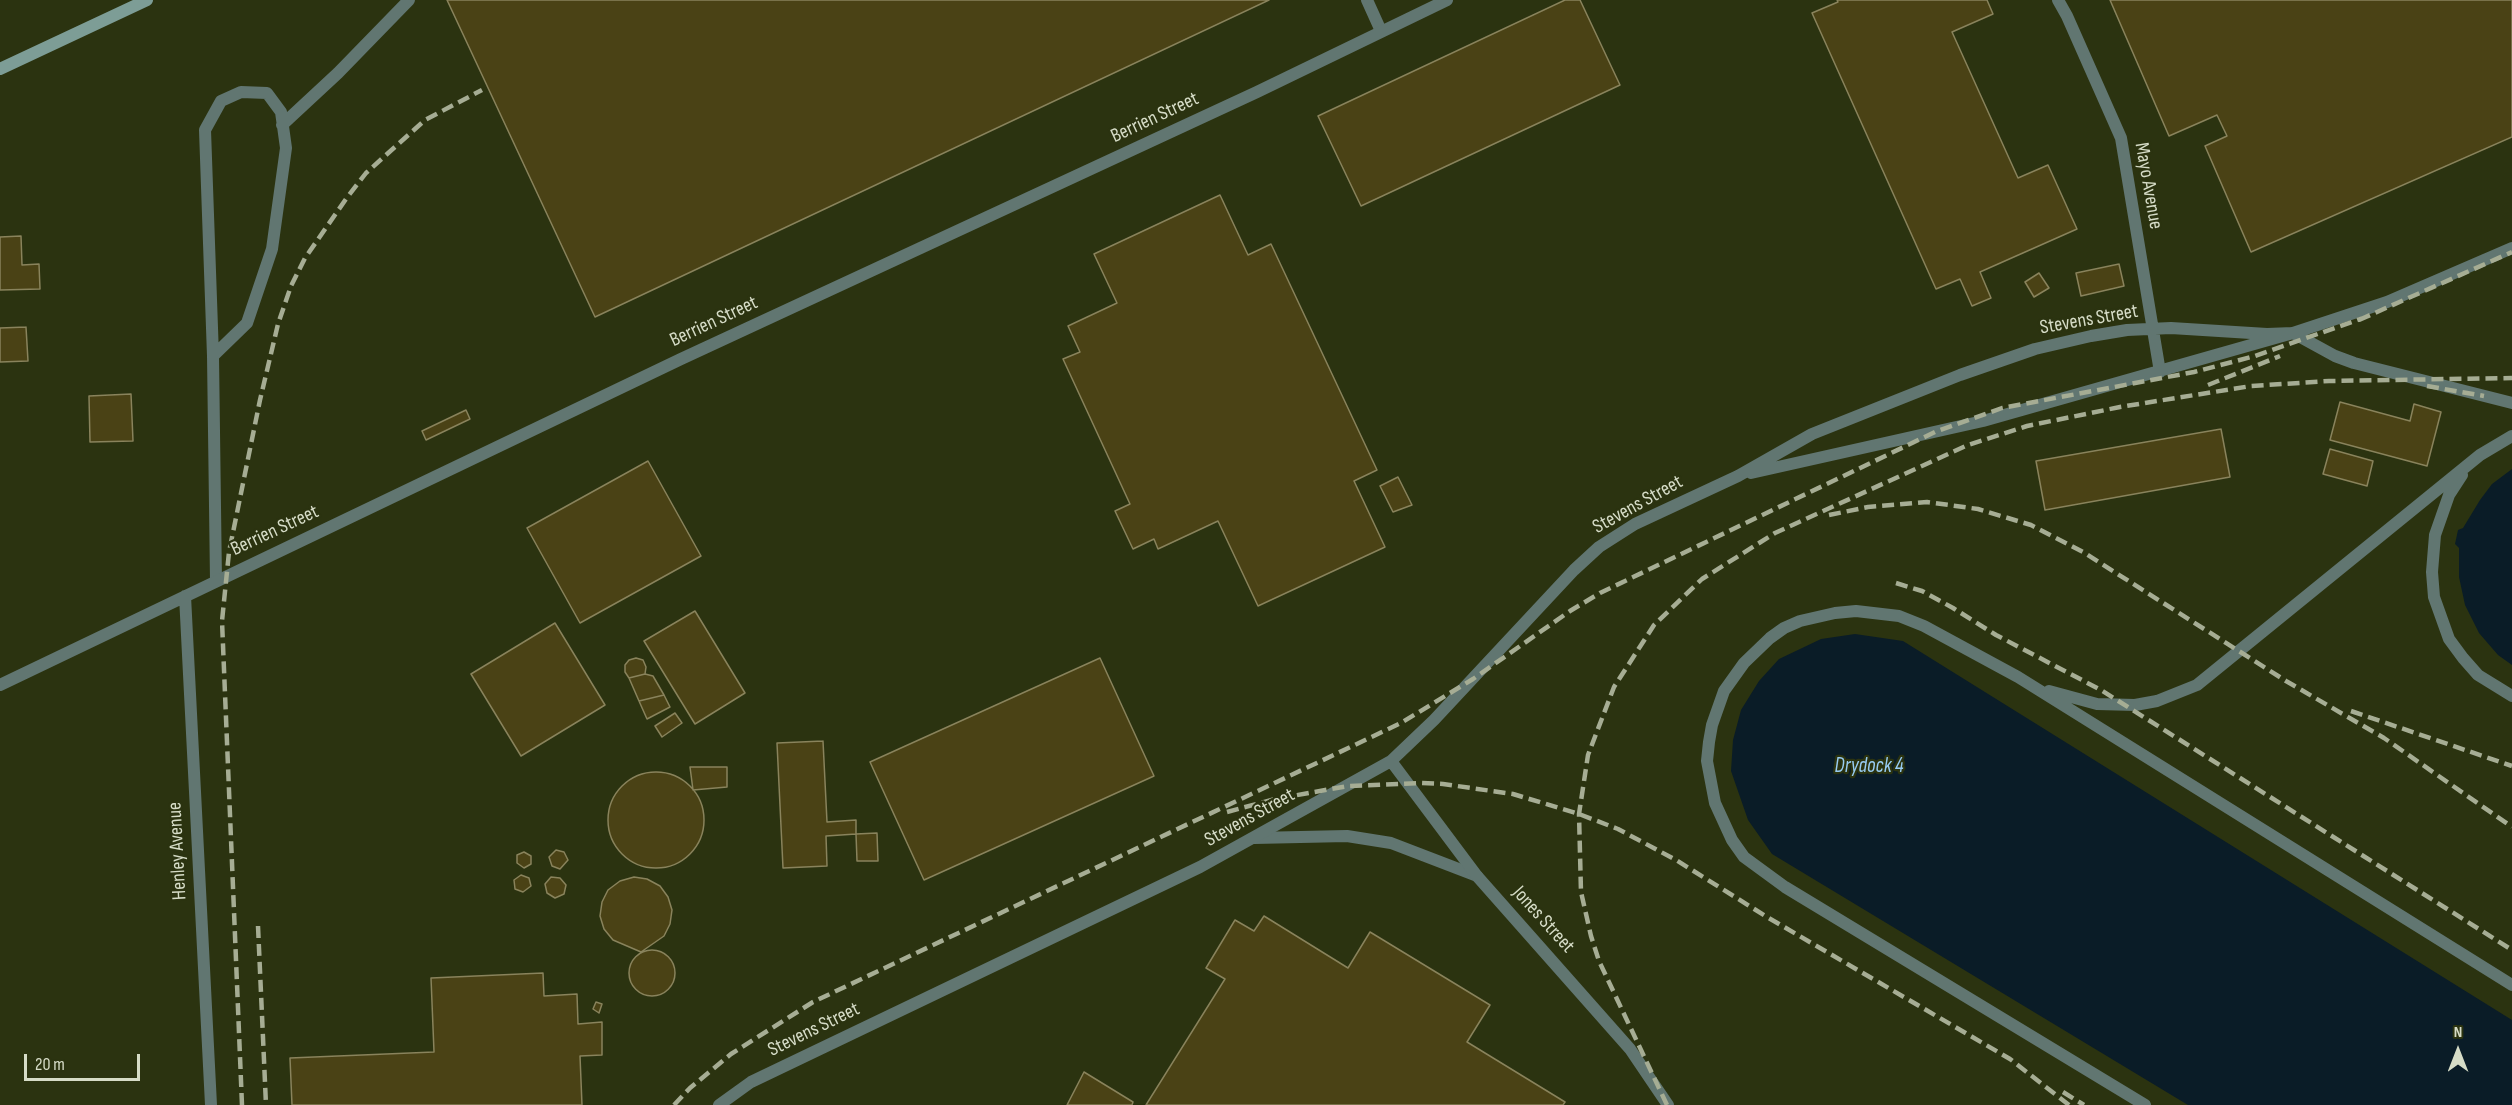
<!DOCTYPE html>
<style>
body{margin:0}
#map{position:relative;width:2512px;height:1105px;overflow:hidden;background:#2b3310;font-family:"Sofia Sans Condensed",sans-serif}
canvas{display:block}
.north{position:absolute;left:2428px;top:1021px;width:60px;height:60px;-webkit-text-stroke:4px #2b3310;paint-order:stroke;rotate:0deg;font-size:16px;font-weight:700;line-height:24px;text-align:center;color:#d6dcc7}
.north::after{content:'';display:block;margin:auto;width:21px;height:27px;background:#d6dcc7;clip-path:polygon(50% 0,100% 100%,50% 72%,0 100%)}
.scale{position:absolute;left:24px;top:1054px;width:116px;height:27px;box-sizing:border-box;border:3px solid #d6dcc7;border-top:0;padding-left:8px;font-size:18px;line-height:21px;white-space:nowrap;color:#d6dcc7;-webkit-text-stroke:4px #2b3310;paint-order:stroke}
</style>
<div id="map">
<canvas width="2512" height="1105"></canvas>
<div class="north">N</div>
<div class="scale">20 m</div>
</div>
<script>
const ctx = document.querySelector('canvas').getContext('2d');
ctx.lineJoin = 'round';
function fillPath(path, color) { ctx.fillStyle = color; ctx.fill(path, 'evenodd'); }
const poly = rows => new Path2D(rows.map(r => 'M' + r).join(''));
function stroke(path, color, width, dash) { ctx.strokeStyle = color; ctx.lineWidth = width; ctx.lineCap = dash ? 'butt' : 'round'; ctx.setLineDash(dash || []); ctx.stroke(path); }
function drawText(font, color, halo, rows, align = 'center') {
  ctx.font = font + ' "Sofia Sans Condensed",sans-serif'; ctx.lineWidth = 4.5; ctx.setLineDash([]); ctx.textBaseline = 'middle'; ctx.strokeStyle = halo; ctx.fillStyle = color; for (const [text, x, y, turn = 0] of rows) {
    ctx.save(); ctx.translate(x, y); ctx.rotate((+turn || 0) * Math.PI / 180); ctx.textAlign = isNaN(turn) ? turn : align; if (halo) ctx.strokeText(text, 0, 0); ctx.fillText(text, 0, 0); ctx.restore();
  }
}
fillPath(poly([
 [2512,469,2512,665,2498,655,2479,633,2465,605,2459,577,2459,548,2455,544,2458,530,2463,528,2480,500,2492,484],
 [1855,634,1903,641,2512,1020,2512,1105,2188,1105,1772,854,1748,820,1731,771,1733,740,1741,710,1759,681,1779,659,1821,639]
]), '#0a1c27');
const building = poly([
 [447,0,1269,0,595,317,447,0],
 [1565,0,1580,0,1620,85,1361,206,1318,116,1565,0],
 [1837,0,1987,0,1993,14,1952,32,2018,178,2048,165,2077,229,1980,272,1991,298,1972,306,1960,279,1936,289,1812,13,1838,2,1837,0],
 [2110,0,2512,0,2512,137,2251,252,2205,146,2227,136,2217,115,2169,136,2110,0],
 [1220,195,1248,255,1271,244,1377,470,1354,481,1385,547,1258,606,1218,521,1158,549,1154,539,1133,549,1115,511,1130,504,1063,359,1080,352,1068,326,1117,303,1094,254,1220,195],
 [21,236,22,265,39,264,40,289,0,290,0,237,21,236],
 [2119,264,2124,286,2081,296,2076,273,2119,264],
 [2039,273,2049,288,2034,297,2025,282,2039,273],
 [26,327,28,361,0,362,0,328,26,327],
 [131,394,133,441,90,442,89,396,131,394],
 [2340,402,2410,421,2414,404,2441,412,2427,466,2330,440,2340,402],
 [466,410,470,419,426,440,422,431,466,410],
 [2221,429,2230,477,2045,510,2036,461,2221,429],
 [2330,449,2373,461,2367,486,2323,474,2330,449],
 [648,461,701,556,580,623,527,528,648,461],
 [1398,477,1412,505,1393,512,1380,486,1398,477],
 [695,611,745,693,695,724,644,641,695,611],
 [555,623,605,705,521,756,471,674,555,623],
 [636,658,643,660,646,667,645,674,629,678,625,672,625,665,629,660,636,658],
 [1100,658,1154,776,924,880,870,762,1100,658],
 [645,674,653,676,664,695,639,701,629,678,645,674],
 [664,695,670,707,647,719,639,701,664,695],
 [675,713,682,723,662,737,655,726,675,713],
 [823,741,827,822,856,820,856,834,826,836,827,866,783,868,777,743,823,741],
 [690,767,727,767,727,787,693,790,690,767],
 '608 820a48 48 0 1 1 96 0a48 48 0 1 1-96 0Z',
 [877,833,878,861,857,861,856,834,877,833],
 [556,850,564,852,568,860,560,869,552,866,549,857,556,850],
 [524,852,531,856,531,864,524,868,517,863,517,855,524,852],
 [521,875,529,878,531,886,523,892,515,889,514,880,521,875],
 [551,877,560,878,566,885,564,894,555,898,547,893,545,884,551,877],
 [634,877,647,879,660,886,668,897,672,910,670,924,664,936,641,952,613,940,604,929,600,916,602,902,608,890,620,881,634,877],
 [1264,916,1348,968,1370,932,1490,1005,1467,1042,1565,1102,1563,1105,1146,1105,1225,979,1206,968,1235,920,1254,931,1264,916],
 '629 973a23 23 0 1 1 46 0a23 23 0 1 1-46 0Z',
 [543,973,544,996,577,994,578,1024,602,1022,602,1055,580,1056,582,1105,292,1105,290,1058,434,1052,431,978,543,973],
 [596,1002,602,1004,599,1013,593,1009,596,1002],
 [1084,1072,1133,1102,1132,1105,1067,1105,1084,1072]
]);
fillPath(building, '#4a4215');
stroke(building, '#89835c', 1.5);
stroke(poly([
 [1367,0,1381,31],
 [282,125,338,73,409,0],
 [2293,333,2335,356,2354,363,2512,403],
 [213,356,205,130,221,101,241,92,267,93,281,112,286,148,272,249,247,323,213,356,216,581],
 [2462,475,2449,495,2435,535,2432,572,2434,597,2449,639,2463,658,2478,675,2512,696],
 [2049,691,2097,704,2135,705,2157,701,2197,685,2480,455,2512,436],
 [1254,838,1347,836,1391,843,1477,876],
 [2145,1105,1785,887,1744,857,1732,840,1715,803,1707,761,1709,742,1712,725,1724,691,1744,663,1770,638,1784,628,1800,621,1835,613,1856,611,1899,616,1924,626,2018,677,2512,985]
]), '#617671', 12);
stroke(poly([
 [2058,0,2067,16,2121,138,2160,372],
 [1751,473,1983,421,2293,333,2387,302,2512,248],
 [185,596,211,1105],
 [0,685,681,359,1257,92,1447,0],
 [1391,761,1477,876,1630,1049,1668,1105],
 [719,1105,751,1082,1200,867,1391,761,1434,720,1574,570,1599,547,1635,524,1738,476,1812,434,1960,375,2035,349,2091,336,2127,330,2171,328,2267,334,2293,333]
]), '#617671', 12);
stroke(poly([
 [0,69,147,0]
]), '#7d9d96', 12);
stroke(poly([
 [2359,320,2512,252],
 [2208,385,2280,356],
 [2427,386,2484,396],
 [1829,515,1868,507,1927,502,1978,509,2031,525,2083,552,2286,681,2384,738,2512,827],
 [1896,583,1922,591,1953,608,1996,635,2101,690,2512,950],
 [2351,711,2512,766],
 [1227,812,1275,799,1348,786,1421,783,1443,784,1513,794,1579,814,1618,829,1676,860,1767,917,2010,1059,2069,1105],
 [258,926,266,1105],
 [2063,1092,2084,1105],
 [242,1105,222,621,229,552,260,400,278,324,291,286,305,258,346,199,366,173,425,120,482,90],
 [674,1105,690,1088,731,1054,813,1002,1401,723,1473,679,1570,611,1600,593,1935,432,2002,408,2194,372,2255,356,2366,317],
 [1667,1105,1599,961,1591,936,1581,892,1579,814,1588,755,1614,687,1654,625,1702,579,1775,533,1968,445,2027,426,2120,407,2251,386,2329,381,2512,378]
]), '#a6ad94', 4.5, [12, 6]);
drawText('20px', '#d6dcc7', '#2b3310', [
 ["Berrien Street",1155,118,-25],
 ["Mayo Avenue",2148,186,80],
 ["Stevens Street",2089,320,-10],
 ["Berrien Street",714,322,-25],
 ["Stevens Street",1638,505,-29],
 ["Berrien Street",275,531,-25],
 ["Stevens Street",1250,818,-29],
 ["Henley Avenue",178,851,-93],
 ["Jones Street",1543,920,48],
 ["Stevens Street",814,1030,-26]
]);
drawText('italic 21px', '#98ccf2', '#2b3310', [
 ["Drydock 4",1869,767]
]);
</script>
